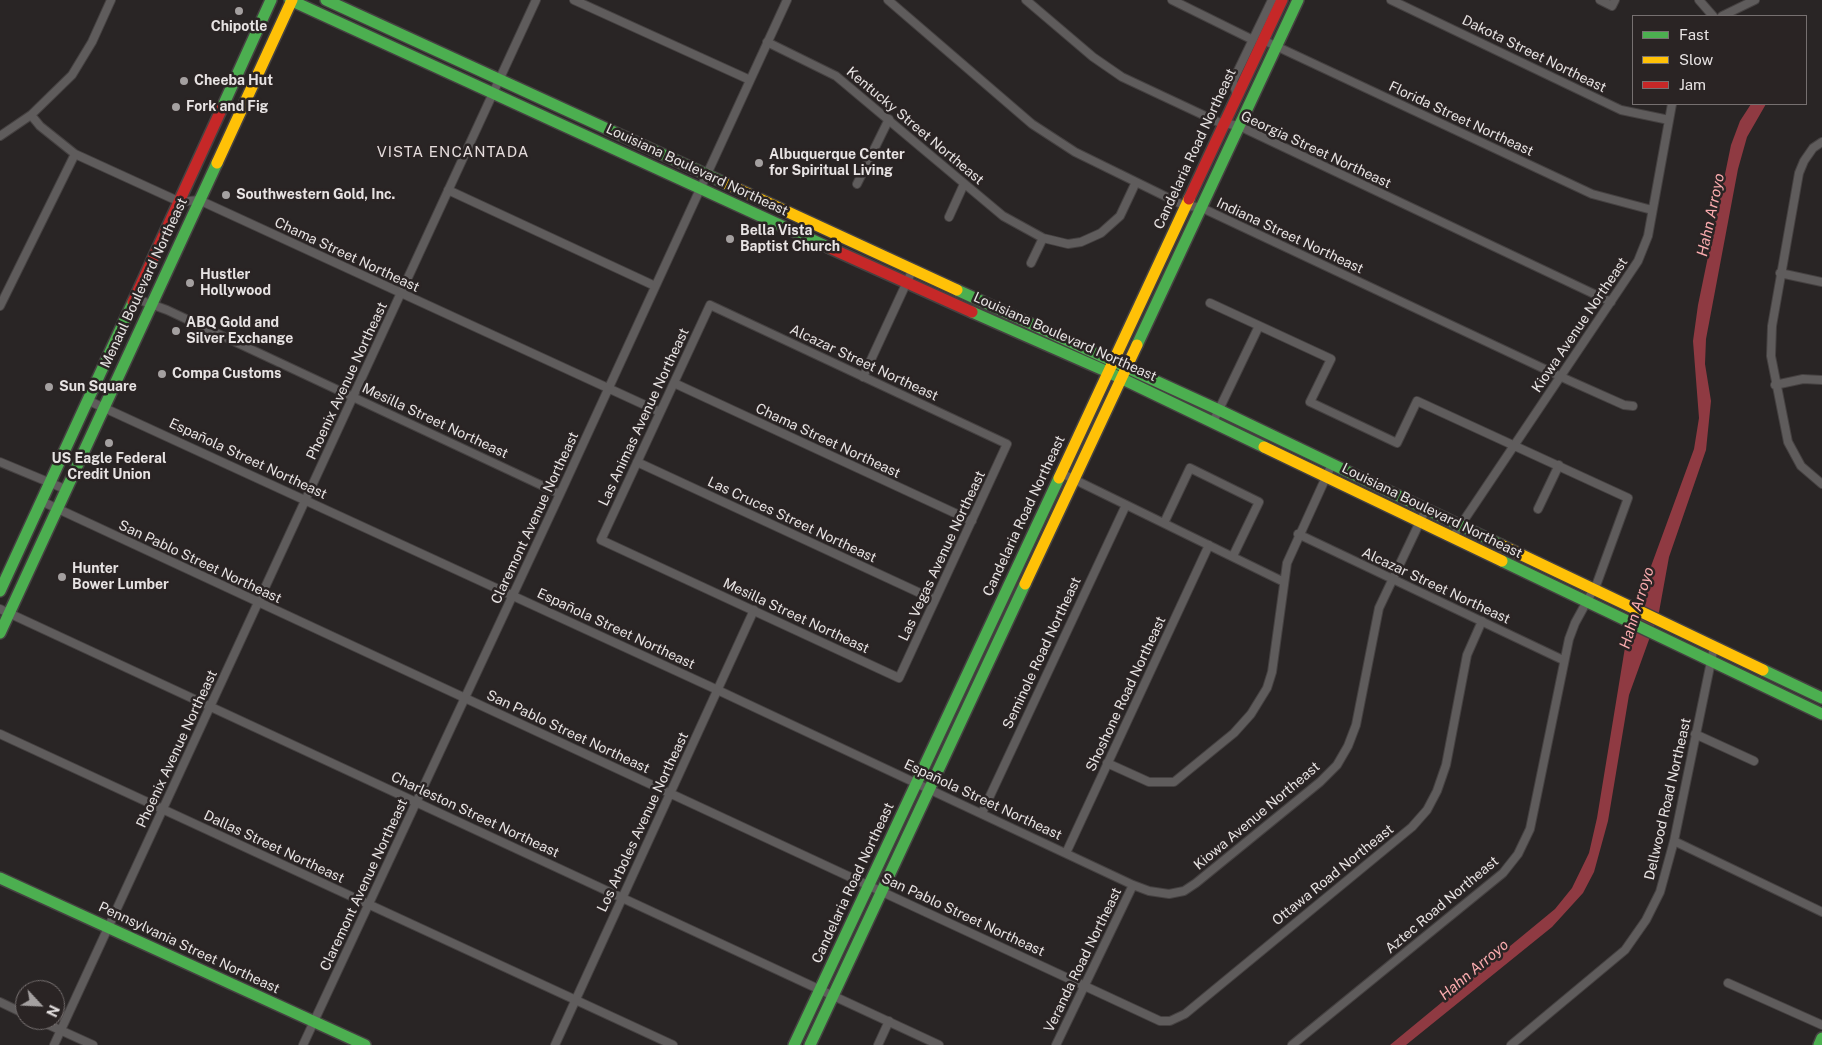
<!DOCTYPE html>
<meta charset="utf-8">
<style>
body{margin:0}
#map{position:relative;width:1822px;height:1045px;overflow:hidden;background:#292525;font-family:"Public Sans",sans-serif}
canvas{display:block}
.legend{position:absolute;left:1632px;top:15px;width:175px;height:90px;box-sizing:border-box;background:#2a2424;border:1px solid #767070;margin:0;padding:6px 9px;list-style:none;font-size:15px;color:#e7e3e3}
.legend li{display:flex;align-items:center;gap:10px;height:25px}
.legend b{width:25px;border:1px solid #767070}
.north{position:absolute;left:15px;top:980px;width:50px;height:50px;box-sizing:border-box;background:#2a2424;border:1px solid #767070;border-radius:50%;rotate:115deg;font-size:14px;font-weight:700;line-height:20px;text-align:center;color:#e7e3e3}
.north::after{content:'';display:block;margin:auto;width:18px;height:22px;background:#a4a0a0;clip-path:polygon(50% 0,100% 100%,50% 72%,0 100%)}
</style>
<div id="map">
<canvas width="1822" height="1045"></canvas>
<ul class="legend">
<li><b style="height:6px;background:#4caf50"></b>Fast</li>
<li><b style="height:6px;background:#ffc107"></b>Slow</li>
<li><b style="height:6px;background:#c62828"></b>Jam</li>
</ul>
<div class="north">N</div>
</div>
<script>
const ctx = document.querySelector('canvas').getContext('2d');
ctx.lineJoin = 'round';
function fillPath(path, color) { ctx.fillStyle = color; ctx.fill(path, 'evenodd'); }
const poly = rows => new Path2D(rows.map(r => 'M' + r).join(''));
function stroke(path, color, width, dash) { ctx.strokeStyle = color; ctx.lineWidth = width; ctx.lineCap = dash ? 'butt' : 'round'; ctx.setLineDash(dash || []); ctx.stroke(path); }
function drawText(font, color, halo, rows, align = 'center') {
  ctx.font = font + ' "Public Sans",sans-serif'; ctx.lineWidth = 5; ctx.setLineDash([]); ctx.textBaseline = 'middle'; ctx.strokeStyle = halo; ctx.fillStyle = color; for (const [text, x, y, turn = 0] of rows) {
    ctx.save(); ctx.translate(x, y); ctx.rotate((+turn || 0) * Math.PI / 180); ctx.textAlign = isNaN(turn) ? turn : align; if (halo) ctx.strokeText(text, 0, 0); ctx.fillText(text, 0, 0); ctx.restore();
  }
}
fillPath(poly([
 [1751,104,1766,104,1747,137,1738,169,1706,339,1705,364,1711,401,1706,450,1669,557,1659,612,1629,695,1608,821,1594,872,1583,893,1552,927,1406,1045,1390,1045,1555,909,1572,888,1589,853,1597,818,1628,629,1694,449,1699,418,1693,341,1698,305,1731,145,1740,121]
]), '#8f3a42');
const street = poly([
 [574,0,750,80],
 [888,0,1032,124,1075,152,1185,206,1200,207,1568,380,1624,405,1633,406],
 [1026,0,1093,57,1122,77,1218,122,1239,126,1611,302],
 [1172,0,1253,40],
 [1391,0,1621,110,1669,120],
 [1600,0,1612,6,1615,0],
 [1699,0,1713,16],
 [1722,16,1755,0],
 [1263,40,1592,194,1652,210],
 [767,42,836,76,1003,216,1043,238,1068,244,1081,242,1101,233,1120,216,1136,182],
 [1237,96,1233,81,1272,0],
 [31,115,40,126,75,154,180,202,199,200,660,412],
 [0,136,31,115,72,75,92,42,111,0],
 [1822,142,1813,148,1804,161,1799,173,1772,326,1771,356,1788,442,1801,466,1822,484],
 [857,184,889,119],
 [448,190,655,286],
 [949,217,964,184],
 [1031,263,1043,238],
 [1780,273,1822,282],
 [134,298,167,310,560,494],
 [1210,303,1331,359,1310,402,1397,443,1417,401,1628,498,1597,583,1575,623,1569,639,1530,829,1518,854,1503,873,1292,1045],
 [710,305,1007,444,899,678,601,540,710,305],
 [0,306,75,154],
 [863,377,912,271],
 [674,383,972,521],
 [1775,385,1803,379,1822,380],
 [87,400,709,686,1133,885,1149,891,1169,894,1184,891,1196,883,1320,782,1337,765,1348,746,1356,725,1379,608,1426,509],
 [1213,422,1259,326],
 [0,462,65,489],
 [637,462,935,600],
 [1061,473,1284,582],
 [41,501,1160,1021,1170,1021,1185,1014,1412,827,1427,810,1437,791,1446,765,1467,655,1482,621],
 [1538,509,1559,465],
 [1164,523,1190,468,1259,502,1233,556],
 [1298,534,1563,660],
 [1452,538,1638,261,1648,236,1672,104],
 [0,609,939,1045],
 [0,734,673,1045],
 [1695,734,1754,761],
 [1107,763,1149,782,1174,782,1234,733,1251,714,1267,688,1272,672,1287,563,1332,464],
 [982,813,1126,505],
 [1674,841,1822,912],
 [1066,853,1209,545],
 [1728,983,1822,1025],
 [0,1002,25,1014],
 [38,1020,93,1045],
 [54,1045,536,0],
 [303,1045,560,494,787,0],
 [555,1045,754,610],
 [878,1045,889,1021],
 [1056,1045,1133,885],
 [1511,1045,1625,950,1646,920,1660,892,1674,841,1714,647]
]);
const fast = poly([
 [290,0,830,248],
 [326,0,725,183],
 [222,108,271,0],
 [957,290,1219,410,1501,545],
 [972,312,1108,372,1264,447],
 [1137,345,1298,0],
 [1502,561,1822,714],
 [0,591,133,302],
 [0,633,217,163],
 [1763,670,1822,698],
 [0,878,365,1045],
 [794,1045,1059,478],
 [810,1045,1025,584],
 [1819,1045,1822,1038]
]);
const slow = poly([
 [217,163,292,0],
 [725,183,957,290],
 [1264,447,1502,561],
 [1059,478,1189,199],
 [1501,545,1763,670],
 [1025,584,1137,345]
]);
const jam = poly([
 [1189,199,1282,0],
 [830,248,972,312],
 [133,302,222,108]
]);
stroke(street, '#454141', 10);
stroke(fast, '#454141', 14);
stroke(slow, '#454141', 14);
stroke(jam, '#454141', 14);
stroke(street, '#5f5c5c', 8);
stroke(fast, '#4caf50', 11);
stroke(slow, '#ffc107', 11);
stroke(jam, '#c62828', 11);
for (const [x, y, r, color] of [
 [239,11,5,"#a4a0a0"],
 [184,81,5,"#a4a0a0"],
 [176,107,5,"#a4a0a0"],
 [759,163,5,"#a4a0a0"],
 [226,195,5,"#a4a0a0"],
 [730,239,5,"#a4a0a0"],
 [190,283,5,"#a4a0a0"],
 [176,331,5,"#a4a0a0"],
 [162,374,5,"#a4a0a0"],
 [49,387,5,"#a4a0a0"],
 [109,443,5,"#a4a0a0"],
 [62,577,5,"#a4a0a0"]
]) { const dot = new Path2D(); dot.arc(x, y, r, 0, 2 * Math.PI); ctx.fillStyle = color; ctx.fill(dot); stroke(dot, '#2a2424', 2); }
drawText('bold 14px', '#e7e3e3', '#2a2424', [
 ["Chipotle",239,27,"center"],
 ["Cheeba Hut",194,81],
 ["Fork and Fig",186,107],
 ["Albuquerque Center",769,155],
 ["for Spiritual Living",769,171],
 ["Southwestern Gold, Inc.",236,195],
 ["Bella Vista",740,231],
 ["Baptist Church",740,247],
 ["Hustler",200,275],
 ["Hollywood",200,291],
 ["ABQ Gold and",186,323],
 ["Silver Exchange",186,339],
 ["Compa Customs",172,374],
 ["Sun Square",59,387],
 ["US Eagle Federal",109,459,"center"],
 ["Credit Union",109,475,"center"],
 ["Hunter",72,569],
 ["Bower Lumber",72,585]
], 'left');
drawText('14px', '#e7e3e3', '#2a2424', [
 ["Dakota Street Northeast",1534,54,26],
 ["Florida Street Northeast",1461,119,25],
 ["Kentucky Street Northeast",915,126,40],
 ["Candelaria Road Northeast",1195,149,-65],
 ["Georgia Street Northeast",1316,150,25],
 ["Louisiana Boulevard Northeast",697,170,25],
 ["Indiana Street Northeast",1290,236,25],
 ["Chama Street Northeast",347,255,25],
 ["Menaul Boulevard Northeast",144,283,-65],
 ["Kiowa Avenue Northeast",1580,325,-56],
 ["Louisiana Boulevard Northeast",1065,337,24],
 ["Alcazar Street Northeast",864,363,25],
 ["Phoenix Avenue Northeast",347,381,-65],
 ["Las Animas Avenue Northeast",644,417,-65],
 ["Mesilla Street Northeast",435,421,25],
 ["Chama Street Northeast",828,441,25],
 ["Española Street Northeast",248,459,25],
 ["Louisiana Boulevard Northeast",1432,511,26],
 ["Candelaria Road Northeast",1024,516,-65],
 ["Claremont Avenue Northeast",535,518,-65],
 ["Las Cruces Street Northeast",792,520,25],
 ["Las Vegas Avenue Northeast",942,556,-65],
 ["San Pablo Street Northeast",200,562,25],
 ["Alcazar Street Northeast",1436,586,25],
 ["Mesilla Street Northeast",796,616,25],
 ["Española Street Northeast",616,629,25],
 ["Seminole Road Northeast",1042,653,-65],
 ["Shoshone Road Northeast",1126,694,-65],
 ["San Pablo Street Northeast",568,732,25],
 ["Phoenix Avenue Northeast",177,749,-65],
 ["Dellwood Road Northeast",1668,799,-77],
 ["Española Street Northeast",983,800,25],
 ["Charleston Street Northeast",475,815,25],
 ["Kiowa Avenue Northeast",1257,816,-40],
 ["Los Arboles Avenue Northeast",643,822,-65],
 ["Dallas Street Northeast",274,847,25],
 ["Ottawa Road Northeast",1333,875,-39],
 ["Candelaria Road Northeast",853,883,-65],
 ["Claremont Avenue Northeast",364,885,-65],
 ["Aztec Road Northeast",1442,905,-40],
 ["San Pablo Street Northeast",963,915,25],
 ["Pennsylvania Street Northeast",189,948,25],
 ["Veranda Road Northeast",1083,960,-64]
]);
ctx.letterSpacing = '1px';
drawText('15px', '#e6dddd', '#2a2424', [
 ["VISTA ENCANTADA",453,152]
]);
ctx.letterSpacing = '0px';
drawText('italic 15px', '#fbacaf', '#2a2424', [
 ["Hahn Arroyo",1711,215,-78],
 ["Hahn Arroyo",1637,608,-73],
 ["Hahn Arroyo",1474,970,-40]
]);
</script>
